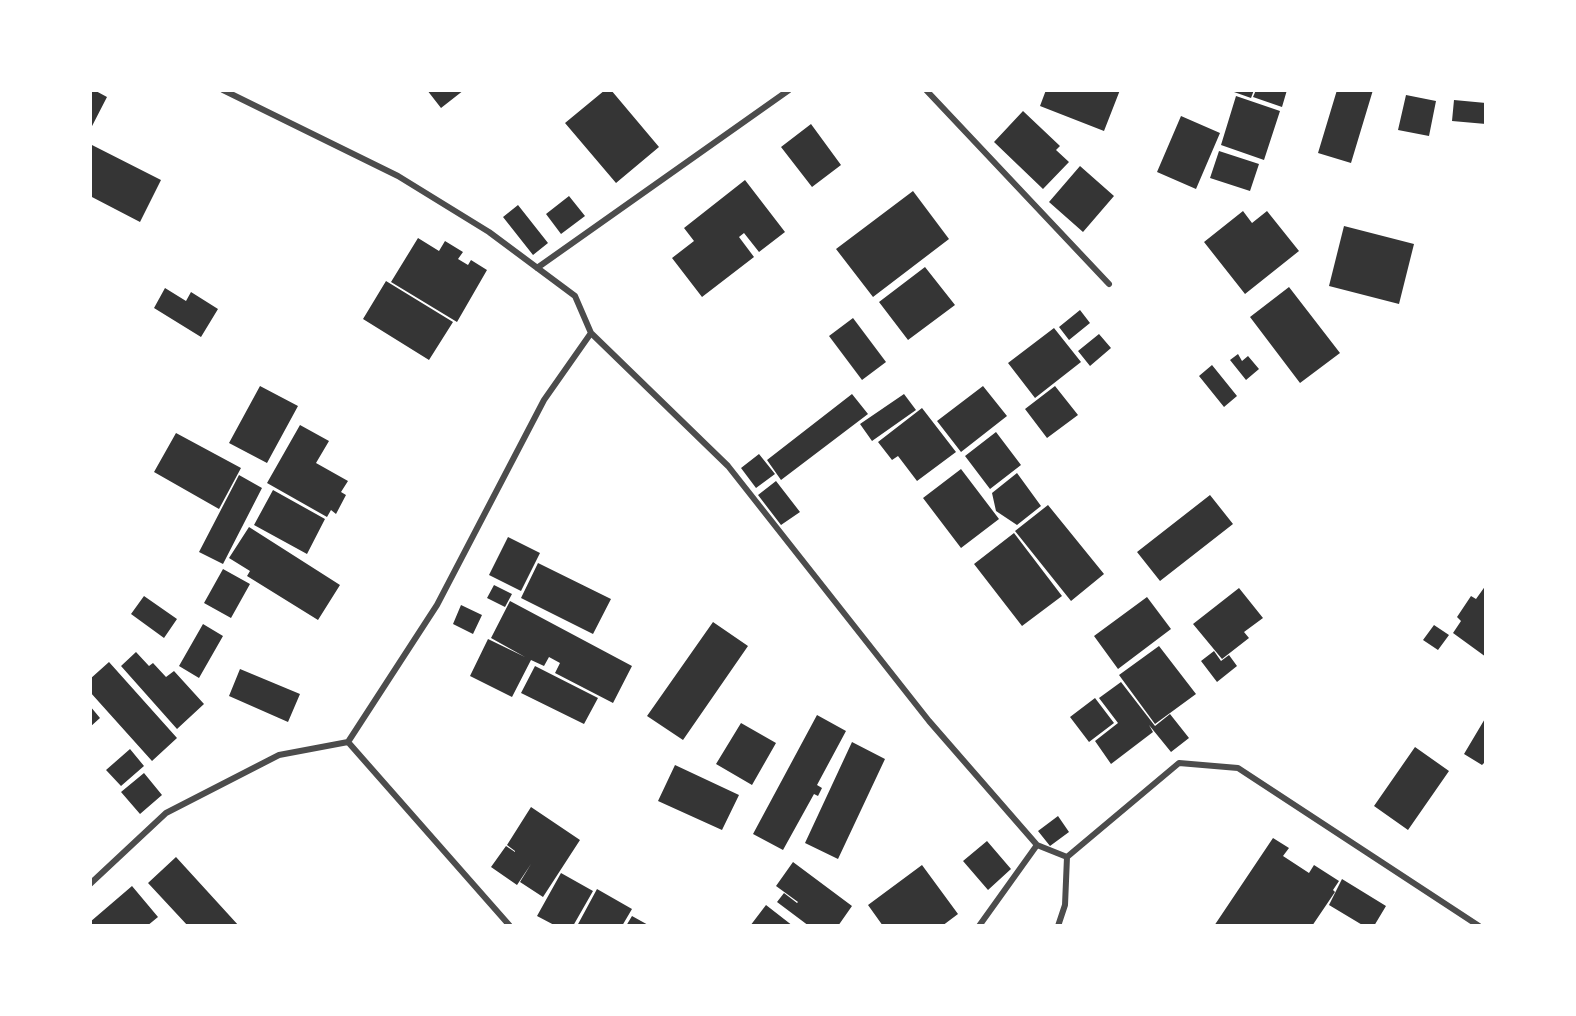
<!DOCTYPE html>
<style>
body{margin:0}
#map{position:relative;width:1576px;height:1016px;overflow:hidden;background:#fff;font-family:"Asap Condensed",sans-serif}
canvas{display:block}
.frame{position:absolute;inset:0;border:92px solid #fff;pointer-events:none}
</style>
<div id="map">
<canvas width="1576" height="1016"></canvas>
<div class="frame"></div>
</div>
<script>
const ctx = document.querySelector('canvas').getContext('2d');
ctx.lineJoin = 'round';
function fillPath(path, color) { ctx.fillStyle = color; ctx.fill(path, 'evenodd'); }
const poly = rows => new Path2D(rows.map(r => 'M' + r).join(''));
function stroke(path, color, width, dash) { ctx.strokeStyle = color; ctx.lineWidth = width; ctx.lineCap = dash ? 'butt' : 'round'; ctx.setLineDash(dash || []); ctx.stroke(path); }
fillPath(poly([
 [90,90,94,90,107,97,90,130],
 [427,90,464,90,441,108],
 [605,90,611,90,659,147,616,183,565,123],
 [1046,90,1120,90,1104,131,1040,106],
 [1235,90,1254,90,1251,98,1234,92],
 [1256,90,1287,90,1282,107,1253,97],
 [1337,90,1373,90,1351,163,1318,153],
 [1406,95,1436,101,1429,136,1398,130],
 [1236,96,1280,111,1264,160,1221,145],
 [1454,100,1486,103,1486,124,1452,121],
 [1023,111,1060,146,1056,150,1069,162,1043,189,994,142],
 [1181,116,1220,133,1196,189,1157,172],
 [811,124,841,165,812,187,781,147],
 [90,144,161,180,140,222,90,196],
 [1219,151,1259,164,1250,191,1210,178],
 [1080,166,1114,196,1083,232,1049,202],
 [745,180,785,232,759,252,744,233,739,237,754,257,702,297,672,258,694,241,684,228],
 [913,191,949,239,873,297,836,249],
 [569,196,585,216,561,234,546,214],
 [518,205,548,243,533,255,503,217],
 [1243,211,1252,223,1267,211,1299,251,1245,294,1204,242],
 [1344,226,1414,244,1399,304,1329,286],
 [418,238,439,251,445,241,463,252,458,259,468,265,471,260,487,270,457,322,391,282],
 [925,267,955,305,908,340,879,302],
 [386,281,453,322,429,360,363,319],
 [1289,287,1340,353,1300,383,1250,317],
 [165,288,186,301,191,292,218,309,201,337,154,308],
 [1080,310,1090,323,1069,340,1059,327],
 [853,318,886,362,862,380,829,336],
 [1054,328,1081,362,1035,398,1008,363],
 [1099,334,1111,348,1090,366,1078,351],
 [1238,354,1242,361,1248,356,1259,369,1246,380,1230,360],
 [1212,365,1237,396,1224,407,1199,376],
 [260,386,298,406,267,463,229,443],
 [983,386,1007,416,961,452,937,421],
 [1055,386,1078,415,1047,438,1025,409],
 [852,394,868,414,781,480,767,460],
 [904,394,916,410,872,441,860,424],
 [922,408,956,452,917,481,898,456,892,460,878,442],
 [300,425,329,441,316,463,348,481,341,492,346,495,336,514,331,510,327,517,267,483],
 [996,432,1021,465,990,489,965,456],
 [176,433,241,468,219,509,154,472],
 [759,454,775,474,756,488,741,468],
 [961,469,999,519,961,548,923,498],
 [1017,473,1041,506,1017,525,996,511,992,493],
 [239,475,262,488,223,564,199,552],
 [776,481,800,512,781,525,758,495],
 [273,490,325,519,307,554,254,525],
 [1210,495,1233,524,1160,581,1137,552],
 [1048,505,1104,574,1071,601,1015,531],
 [249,527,340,585,318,620,247,576,250,571,229,558],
 [1014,533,1062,596,1022,626,974,564],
 [508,537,540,553,521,591,489,575],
 [538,563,611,599,593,634,521,598],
 [223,569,250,584,231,618,204,603],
 [494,585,512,594,505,607,487,598],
 [1486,585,1486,657,1453,633,1461,621,1457,617,1471,596,1476,599],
 [1239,588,1263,618,1244,632,1249,638,1222,659,1193,624],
 [144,596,177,619,164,638,131,614],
 [1147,597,1171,629,1118,669,1094,636],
 [510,601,632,666,613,703,555,673,560,663,549,657,544,666,531,660,512,697,470,676,488,639,525,657,491,638],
 [461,605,482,615,473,634,453,624],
 [713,622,748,646,683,740,647,716],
 [203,624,223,636,199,678,179,666],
 [1434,625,1449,635,1438,650,1423,640],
 [1159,646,1196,694,1155,724,1119,675],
 [1214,651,1221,661,1229,655,1237,666,1217,682,1201,661],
 [136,652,149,666,153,663,166,677,174,671,204,704,177,729,121,666],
 [109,662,177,738,152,761,90,692,90,679],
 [535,666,598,698,584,724,521,693],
 [240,669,300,694,288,722,229,696],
 [1121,682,1155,726,1170,714,1189,738,1171,752,1149,725,1153,732,1111,764,1095,741,1118,723,1099,698],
 [1095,698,1114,723,1089,742,1070,717],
 [90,706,100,718,90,727],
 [817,715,846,731,817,785,822,788,818,796,814,794,783,850,753,834],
 [1486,717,1486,761,1482,765,1464,754],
 [741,723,776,743,752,785,716,764],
 [852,742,885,759,838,859,805,843],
 [1415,747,1449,771,1408,830,1374,806],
 [130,749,144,766,121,786,106,770],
 [675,765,739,795,722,830,658,801],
 [144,773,162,795,140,814,121,792],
 [531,807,580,840,543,897,520,882,531,864,517,885,491,867,506,846,515,852,515,851,507,845],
 [1058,816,1069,832,1050,846,1038,831],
 [1273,838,1289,848,1283,856,1309,873,1314,865,1339,881,1333,890,1335,892,1312,926,1214,926],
 [987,841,1011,869,988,890,963,861],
 [176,857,239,926,188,926,148,883],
 [793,862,852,906,838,926,809,926,777,902,784,893,797,903,798,902,776,886],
 [922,865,958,914,942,926,883,926,868,905],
 [561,873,593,891,573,926,556,926,537,916],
 [1342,879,1386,906,1374,926,1364,926,1329,905],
 [132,886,158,917,147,926,90,926,90,922],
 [597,889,632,909,622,926,577,926],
 [766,905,793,926,750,926],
 [632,916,650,926,626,926]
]), '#353535');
stroke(poly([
 [223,90,398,176,489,232,575,296,591,333,728,466,929,721,1037,845,1067,857,1065,905,1058,926],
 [926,90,1109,284],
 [537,268,789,90],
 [348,742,437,605,544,400,591,333],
 [1067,857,1179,763,1238,768,1479,926],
 [90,884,166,813,279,755,348,742,510,926],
 [979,926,1037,845]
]), '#4c4c4c', 6);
</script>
